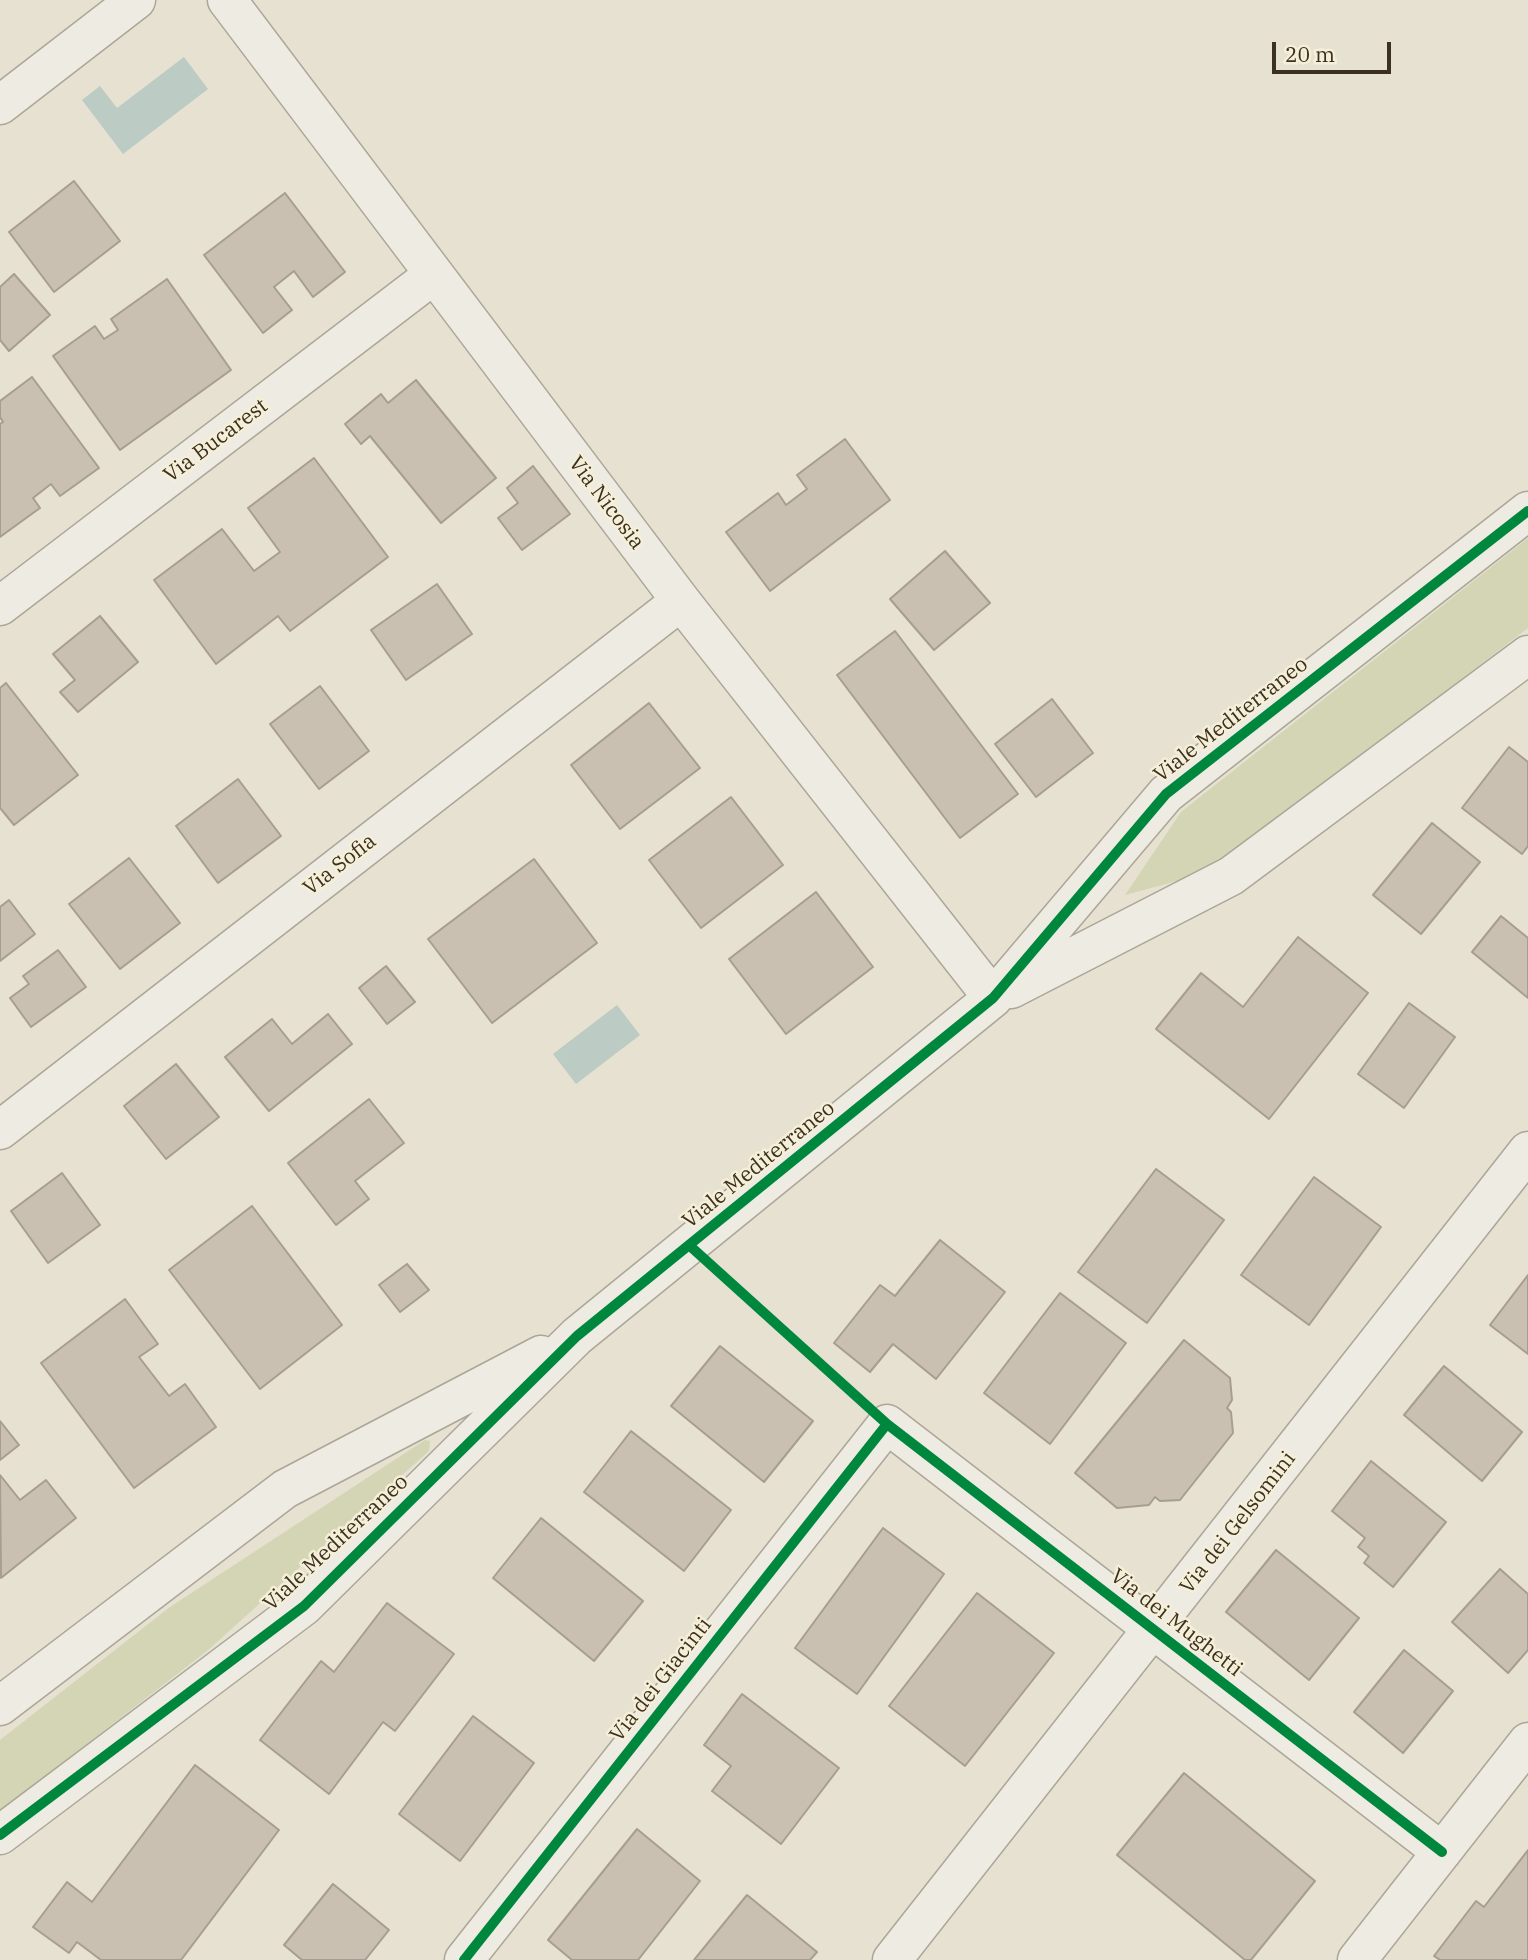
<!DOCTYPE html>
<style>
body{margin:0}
#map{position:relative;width:1528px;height:1960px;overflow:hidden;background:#e6e1d1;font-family:"IBM Plex Serif",serif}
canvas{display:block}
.scale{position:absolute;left:1272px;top:42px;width:119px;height:32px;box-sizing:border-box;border:4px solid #3b3021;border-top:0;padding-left:9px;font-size:21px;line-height:24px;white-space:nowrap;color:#3b3021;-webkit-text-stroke:5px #f5efd8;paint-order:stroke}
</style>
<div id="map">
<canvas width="1528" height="1960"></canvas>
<div class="scale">20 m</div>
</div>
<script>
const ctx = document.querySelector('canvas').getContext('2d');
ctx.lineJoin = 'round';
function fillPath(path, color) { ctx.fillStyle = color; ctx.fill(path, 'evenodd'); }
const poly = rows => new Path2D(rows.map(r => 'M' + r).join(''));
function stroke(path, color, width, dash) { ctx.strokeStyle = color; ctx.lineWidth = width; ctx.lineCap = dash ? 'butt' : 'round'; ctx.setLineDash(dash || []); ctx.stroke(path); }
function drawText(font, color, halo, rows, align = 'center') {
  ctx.font = font + ' "IBM Plex Serif",serif'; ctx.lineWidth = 5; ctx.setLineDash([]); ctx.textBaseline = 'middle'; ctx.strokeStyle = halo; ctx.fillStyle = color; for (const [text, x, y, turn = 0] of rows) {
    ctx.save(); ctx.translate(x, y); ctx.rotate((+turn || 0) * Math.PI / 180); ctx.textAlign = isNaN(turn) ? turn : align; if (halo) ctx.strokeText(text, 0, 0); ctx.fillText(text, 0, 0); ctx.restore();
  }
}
fillPath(poly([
 [1528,538,1528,628,1207,873,1125,895,1181,812],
 [425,1440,430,1441,429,1451,207,1651,0,1811,0,1740,170,1607]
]), '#d3d5b4');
fillPath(poly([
 [184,57,208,89,123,154,82,100,100,86,117,108],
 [617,1005,640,1035,576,1084,553,1054]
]), '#bccbc3');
const building = poly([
 [74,181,120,241,54,292,9,232,74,181],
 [285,193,345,272,313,297,294,271,274,287,292,310,263,333,204,255,285,193],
 [14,274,50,315,9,351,0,340,0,287,14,274],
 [167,279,231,370,120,450,53,356,95,326,104,339,118,330,111,319,167,279],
 [32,377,99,468,60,496,51,484,33,498,40,508,0,537,0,424,3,422,0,417,0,401,32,377],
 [416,380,496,478,441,523,370,436,361,444,345,424,381,394,388,403,416,380],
 [845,439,890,500,770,591,726,532,778,493,786,505,807,489,797,475,845,439],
 [314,458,388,557,290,631,278,616,216,664,154,580,222,529,254,571,280,552,248,508,314,458],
 [533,466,570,514,522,550,498,518,518,503,507,488,533,466],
 [945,551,990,603,934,650,890,599,945,551],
 [437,584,472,634,406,680,371,630,437,584],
 [100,616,138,662,78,712,60,692,75,680,53,654,100,616],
 [895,631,1018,794,960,838,837,675,895,631],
 [6,683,78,775,14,825,0,808,0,688,6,683],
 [320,686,369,751,319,789,270,724,320,686],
 [1052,699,1093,753,1036,797,995,744,1052,699],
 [649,703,700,768,620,829,571,765,649,703],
 [1509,747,1528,762,1528,846,1522,854,1462,808,1509,747],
 [238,779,281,836,218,883,176,826,238,779],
 [731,797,783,865,701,928,649,860,731,797],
 [1432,823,1480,862,1421,934,1373,895,1432,823],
 [129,858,180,923,120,969,69,904,129,858],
 [534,859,597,943,492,1023,428,939,534,859],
 [816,892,873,967,786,1034,729,959,816,892],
 [9,900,35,934,0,961,0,907,9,900],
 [1501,916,1528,938,1528,998,1472,952,1501,916],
 [1298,937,1368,993,1269,1119,1156,1029,1201,973,1243,1007,1298,937],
 [58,950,86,987,31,1027,10,998,29,984,23,976,58,950],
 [386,966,415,1002,387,1024,359,988,386,966],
 [1409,1003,1455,1037,1404,1108,1358,1074,1409,1003],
 [328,1014,352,1044,269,1111,225,1057,272,1019,292,1044,328,1014],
 [176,1064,219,1117,166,1159,124,1106,176,1064],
 [369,1099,404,1143,355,1181,369,1199,336,1225,288,1163,369,1099],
 [1156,1169,1224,1220,1147,1323,1078,1272,1156,1169],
 [62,1173,100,1225,48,1263,11,1211,62,1173],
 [1314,1177,1381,1227,1309,1325,1241,1275,1314,1177],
 [252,1206,342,1325,260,1389,169,1270,252,1206],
 [940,1240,1005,1292,936,1379,893,1344,870,1372,834,1343,880,1285,895,1296,940,1240],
 [407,1264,429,1290,400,1312,379,1285,407,1264],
 [1528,1275,1528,1354,1490,1325,1528,1275],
 [1060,1293,1126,1343,1050,1444,984,1393,1060,1293],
 [125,1299,158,1344,139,1357,169,1396,185,1384,216,1427,134,1488,41,1363,125,1299],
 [1184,1340,1230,1378,1232,1400,1227,1408,1231,1412,1233,1433,1180,1500,1160,1501,1155,1497,1149,1505,1117,1508,1075,1473,1184,1340],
 [720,1346,813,1421,764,1482,671,1406,720,1346],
 [1444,1366,1522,1432,1482,1481,1404,1415,1444,1366],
 [0,1421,19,1445,0,1460,0,1421],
 [631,1431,731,1510,684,1571,584,1492,631,1431],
 [1371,1461,1446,1522,1393,1587,1364,1563,1369,1556,1358,1547,1365,1538,1332,1511,1371,1461],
 [0,1475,20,1500,46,1480,76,1518,1,1578,0,1475],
 [541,1518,643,1601,594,1661,493,1578,541,1518],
 [883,1528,944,1574,857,1694,795,1648,883,1528],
 [1276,1550,1359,1618,1309,1680,1226,1612,1276,1550],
 [1500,1569,1528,1594,1528,1650,1508,1673,1452,1622,1500,1569],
 [977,1593,1054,1653,965,1766,889,1706,977,1593],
 [387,1603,454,1654,395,1731,383,1722,329,1794,260,1740,321,1661,334,1672,387,1603],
 [1404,1650,1453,1691,1403,1753,1354,1712,1404,1650],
 [742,1694,839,1768,781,1844,712,1791,731,1766,704,1745,742,1694],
 [473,1716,534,1763,460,1861,399,1814,473,1716],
 [195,1765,279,1830,181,1960,101,1960,77,1942,69,1953,33,1927,67,1882,92,1902,195,1765],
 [1184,1773,1315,1881,1251,1960,1245,1960,1117,1855,1184,1773],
 [637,1829,700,1881,638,1960,572,1960,548,1940,637,1829],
 [1528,1850,1528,1960,1440,1960,1434,1956,1476,1901,1484,1907,1528,1850],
 [333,1884,389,1930,365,1960,302,1960,284,1945,333,1884],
 [747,1895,817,1952,810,1960,694,1960,747,1895]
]);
fillPath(building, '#cac0b2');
stroke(building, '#a79d90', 2);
const street = poly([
 [227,0,681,601,993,998],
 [0,105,136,0],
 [0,606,432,276],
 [1011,989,1231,876,1528,655],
 [0,1130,681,601],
 [0,1706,285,1489,541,1355],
 [0,1835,304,1606,577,1336,993,998,1166,794,1528,511],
 [464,1960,887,1424,1442,1852],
 [892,1960,1528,1151],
 [1357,1960,1528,1742]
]);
stroke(street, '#aca699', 41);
stroke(street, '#eeebe2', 38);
stroke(poly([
 [690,1246,887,1424,1442,1852],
 [0,1835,304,1606,577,1336,993,998,1166,794,1528,511],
 [464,1960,887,1424]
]), '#00873e', 10);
drawText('21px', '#3b3021', '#f5efd8', [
 ["Via Bucarest",216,441,-37],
 ["Via Nicosia",606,503,53],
 ["Viale Mediterraneo",1231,720,-38],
 ["Via Sofia",340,865,-38],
 ["Viale Mediterraneo",759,1165,-39],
 ["Via dei Gelsomini",1238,1523,-52],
 ["Viale Mediterraneo",336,1543,-43],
 ["Via dei Mughetti",1176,1623,38],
 ["Via dei Giacinti",661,1680,-52]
]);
</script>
